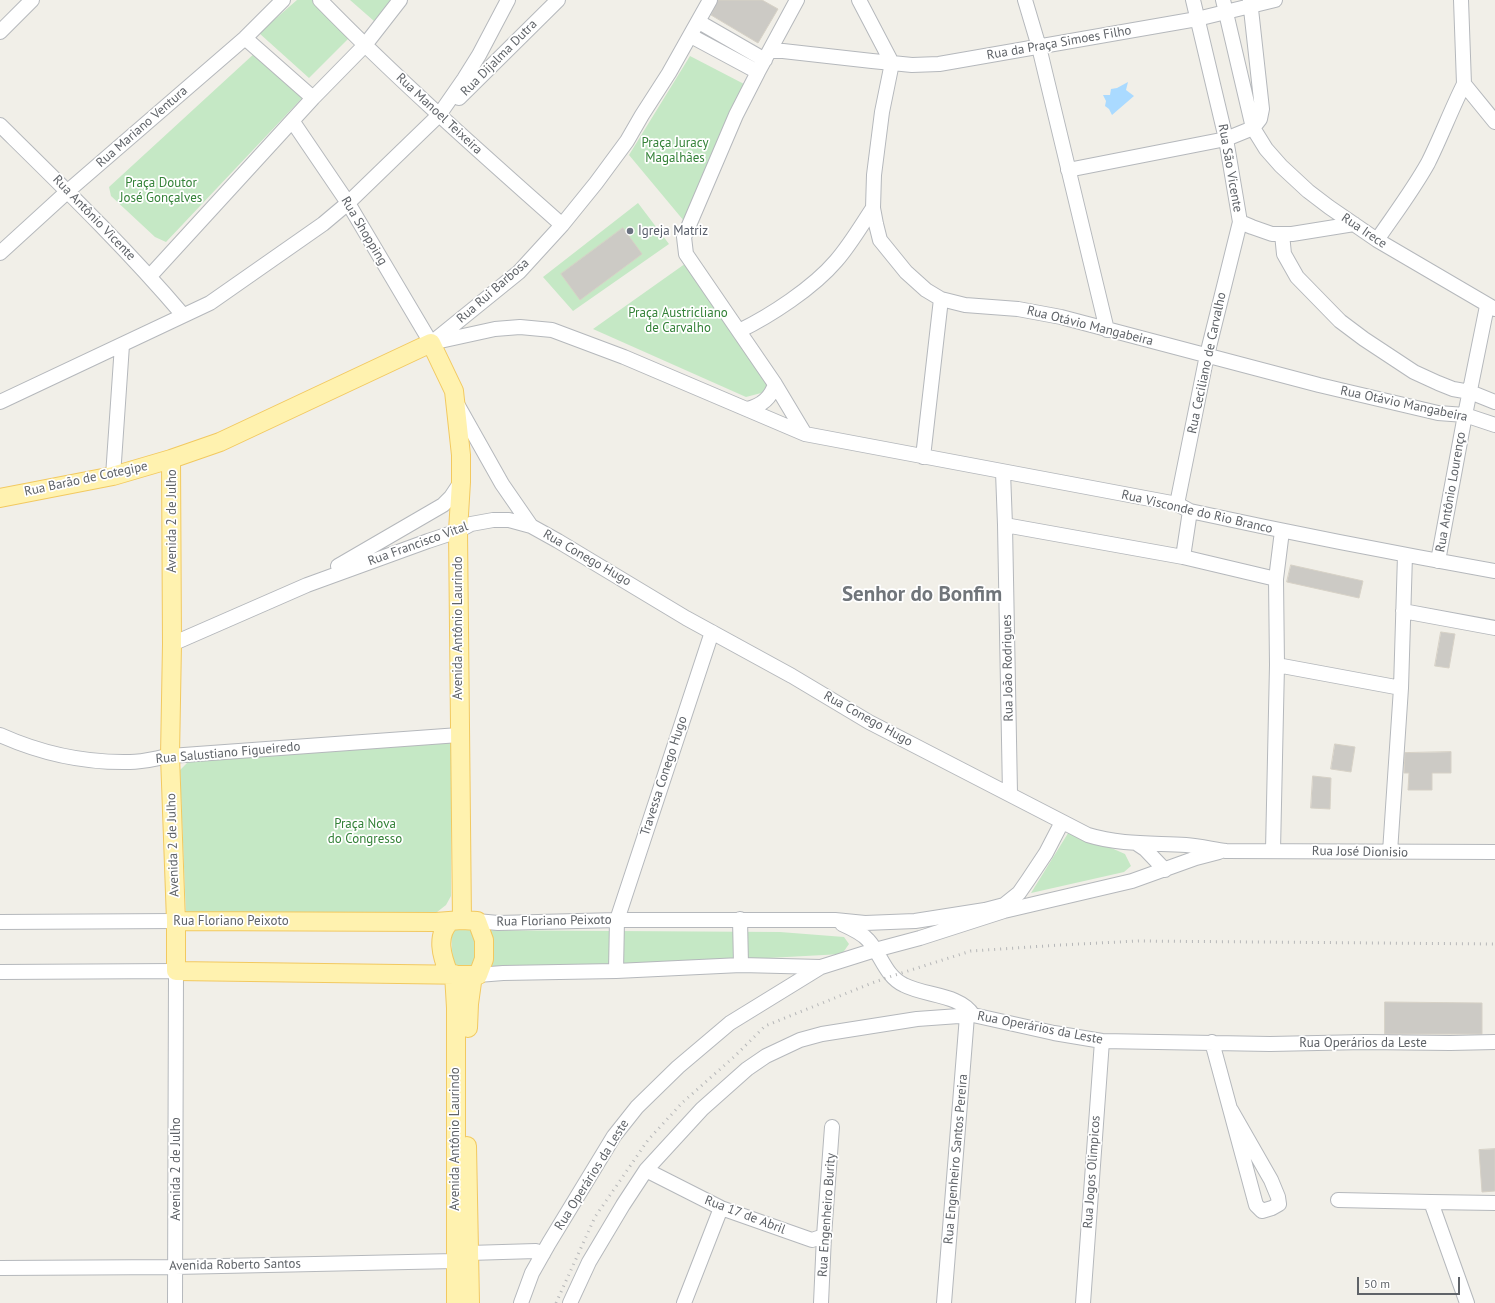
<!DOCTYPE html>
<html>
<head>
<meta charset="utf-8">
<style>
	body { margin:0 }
	#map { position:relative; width:1495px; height:1303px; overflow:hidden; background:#f1efe8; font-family:"PT Sans",sans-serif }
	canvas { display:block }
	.scale { position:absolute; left:1357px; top:1277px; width:103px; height:18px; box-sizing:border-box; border:2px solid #5f6368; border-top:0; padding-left:5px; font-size:12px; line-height:14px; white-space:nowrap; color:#5f6368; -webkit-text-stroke:3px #fff; paint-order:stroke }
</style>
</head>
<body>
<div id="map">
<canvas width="1495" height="1303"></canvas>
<div class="scale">50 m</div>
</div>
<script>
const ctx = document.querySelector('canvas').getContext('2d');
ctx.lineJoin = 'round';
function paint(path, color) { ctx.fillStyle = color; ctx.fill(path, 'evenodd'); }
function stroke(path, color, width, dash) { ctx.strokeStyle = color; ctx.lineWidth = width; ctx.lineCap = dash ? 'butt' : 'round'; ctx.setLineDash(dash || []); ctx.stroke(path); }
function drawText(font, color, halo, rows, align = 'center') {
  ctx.font = font + ' "PT Sans",sans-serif'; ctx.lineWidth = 3.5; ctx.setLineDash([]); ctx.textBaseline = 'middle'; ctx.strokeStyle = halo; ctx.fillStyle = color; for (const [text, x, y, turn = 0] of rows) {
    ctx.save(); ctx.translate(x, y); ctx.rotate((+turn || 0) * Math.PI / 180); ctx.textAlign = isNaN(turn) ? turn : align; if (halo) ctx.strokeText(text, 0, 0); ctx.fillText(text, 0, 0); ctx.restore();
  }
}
const green = new Path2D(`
	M 297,0 L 312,0 L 353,34 L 309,78 L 259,33 Z
	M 350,0 L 391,0 L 374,21 Z
	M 256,52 L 304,96 L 166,242 L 155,237 L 111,196 L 109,187 Z
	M 690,56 L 744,84 L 684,221 L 629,155 Z
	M 638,203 L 669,244 L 573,311 L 543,277 Z
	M 689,261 L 768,381 L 765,392 L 746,397 L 593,329 Z
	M 451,740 L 451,896 L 446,905 L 432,916 L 186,915 L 180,770 L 191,759 Z
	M 1070,830 L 1125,854 L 1131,866 L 1124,872 L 1031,893 Z
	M 451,930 L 780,932 L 844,937 L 849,944 L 842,954 L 695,962 L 453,969 Z`);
const water = new Path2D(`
	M 1128,82 L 1126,90 L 1134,96 L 1112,115 L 1109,109 L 1105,106 L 1106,101 L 1103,95 L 1110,95 L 1111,89 L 1117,88 Z`);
const building = new Path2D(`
	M 718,0 L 762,0 L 778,9 L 758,43 L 711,15 Z
	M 623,228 L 642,254 L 580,300 L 561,274 Z
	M 1291,565 L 1363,581 L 1359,598 L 1287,582 Z
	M 1441,632 L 1455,634 L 1449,668 L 1435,666 Z
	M 1335,744 L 1355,747 L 1351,772 L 1331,769 Z
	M 1451,752 L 1451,773 L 1432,773 L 1432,790 L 1408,790 L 1409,773 L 1404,773 L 1405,753 Z
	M 1313,776 L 1331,778 L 1330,809 L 1311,808 Z
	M 1385,1002 L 1482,1003 L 1482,1034 L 1385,1034 Z
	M 1495,1149 L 1495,1191 L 1482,1192 L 1479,1150 Z`);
const minor = new Path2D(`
	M 320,0 C 397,79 480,152 562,225
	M 797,0 L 758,72 L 736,115 L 684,237 L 686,254 L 775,384 L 805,434
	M 859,0 L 892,63
	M 1025,0 L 1039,47 L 1107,330
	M 1193,0 L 1226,139 L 1240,222 L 1252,227 L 1272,234 L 1292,234 L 1354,224
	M 1223,0 L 1253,128 L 1266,149 L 1281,166 L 1308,191 L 1329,207 L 1377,240 L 1495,309
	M 1461,0 L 1464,84 L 1495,122
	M 699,22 L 765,60
	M 0,32 L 32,0
	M 691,36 L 758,72
	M 245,38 L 313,98
	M 770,51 L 783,51 L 872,61 L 912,65 L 939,64 L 1197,19 L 1275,0
	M 892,63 L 882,112 L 874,175 L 873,208 L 876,224 L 880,240 L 906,272 L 926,290 L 941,299 L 965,305 L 1018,309 L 1061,317 L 1319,385 L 1438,413 L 1465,415 L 1495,425
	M 459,98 L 558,0
	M 293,122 L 348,203 L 431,343
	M 0,125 C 63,187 126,248 183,315
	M 1068,170 L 1226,139 L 1253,128 L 1260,119 L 1262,109 L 1250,0
	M 1282,234 L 1284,254 L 1297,277 L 1340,321 L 1364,339 L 1414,372 L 1438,383 L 1453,389 L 1470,392 L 1495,402
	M 1377,240 C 1394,215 1413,190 1428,163 C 1441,137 1451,110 1464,84
	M 0,253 L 68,191 L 245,38 L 283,0
	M 150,276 L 313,98 L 365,45 L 400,0
	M 739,331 C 770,316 813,288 836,261 C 850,245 861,226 873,208
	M 435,340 L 519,272 L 562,225 L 596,183 L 627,141 L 642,115 L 669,73 L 710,0
	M 431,343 L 495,329 L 520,327 L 552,330 L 624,357 L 805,434 L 1177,504 L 1190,511 C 1291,533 1393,553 1495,571
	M 0,402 L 210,303 L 323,224 L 348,203 L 439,115 L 464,79 L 479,55 L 508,0
	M 457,404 L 502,484 L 531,526
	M 747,409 C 761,406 771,398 775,384
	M 923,457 L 941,299
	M 1003,472 L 1005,525 L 1010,793
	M 113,476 L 122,345
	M 1177,504 L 1207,355 L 1240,222
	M 1005,525 L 1183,557 L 1276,579
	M 1183,557 L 1190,511
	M 1438,561 L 1465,415 L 1487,306
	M 338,566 L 443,505 L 451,497 L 461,482
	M 1403,611 L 1495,628
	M 172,644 L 307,585 L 428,541 L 458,531 L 471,524 L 493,520 L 509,520 L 531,526 L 558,541 L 686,618 L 792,676 L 869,722 L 1088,835 C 1120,845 1152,843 1186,845 C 1199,846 1212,849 1226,851 L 1495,852
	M 1277,665 L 1401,688
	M 0,735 C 40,753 85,763 130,762 C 143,762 157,758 170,756 L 459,735
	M 1136,843 L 1145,849 L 1165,870
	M 1273,850 L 1277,665 L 1276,579 L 1282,531
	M 1390,852 L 1401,688 L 1405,555
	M 740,919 L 741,965
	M 477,921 L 498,923 L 617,920 L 835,920 L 865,923 L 915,921 L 985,910 L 1004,905 L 1019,893 L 1028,880 L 1046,853 L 1060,826 L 1065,824
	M 0,922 L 176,921
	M 842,924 C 851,928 862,933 868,940 C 881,954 885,976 904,985 C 925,996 960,994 973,1015
	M 616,971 L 617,920 L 712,632
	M 0,972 L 176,971 L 175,1303
	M 478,975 L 503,973 L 616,971 L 741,965 L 821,967 L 875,950 L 920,938 L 1004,911 L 1132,881 L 1196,858 L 1219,852
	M 1212,1042 L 1256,1205 L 1262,1211 L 1272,1208 L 1279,1204 L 1278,1197 L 1271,1180 L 1231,1110
	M 646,1170 L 721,1208 L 812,1240 L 824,1236
	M 1338,1200 L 1431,1202 L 1495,1203
	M 1431,1202 L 1467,1303
	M 0,1268 L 175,1267 L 455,1261 L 469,1253 L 536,1251 L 543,1254
	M 521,1303 L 532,1273 L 549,1243 L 614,1136 L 637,1107 L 678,1067 L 730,1023 L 821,967
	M 570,1303 L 589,1262 L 623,1205 L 646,1170 L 702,1109 L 747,1069 L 766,1056 L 800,1040 L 822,1034 L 917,1019 L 973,1015 L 1054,1033 L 1102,1041 L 1270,1044 L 1365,1042 L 1450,1043 L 1495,1042
	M 684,1303 L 721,1208
	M 821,1303 L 824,1236 L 832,1127
	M 944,1303 L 967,1016
	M 1083,1303 L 1102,1041`);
const major = new Path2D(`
	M 171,459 L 172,644 L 170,756 L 176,921 L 176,971 L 473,975 L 478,975 L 484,959 L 484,940 L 477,921 L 462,920 L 436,922 L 176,921
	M 0,498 L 113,476 L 171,459 L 220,442 L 431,343 L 454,391 L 461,455 L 461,482 L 458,531 L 462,920
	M 449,974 C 442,957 435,935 451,921
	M 454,974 L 456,1008 L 456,1303
	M 468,1028 L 469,1004 L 473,975
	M 467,1146 L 470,1303`);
const rail = new Path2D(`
	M 556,1303 L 595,1217 L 648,1140 L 683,1102 L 735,1056 L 765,1026 L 872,983 L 892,976 L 971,951 L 1060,945 L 1138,941 L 1495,944`);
const markers = [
	[630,231,4,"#6b7280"]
];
const streetNames = [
	["Rua da Praça Simoes Filho",1059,43,-10],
	["Rua Dijalma Dutra",499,58,-45],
	["Rua Manoel Teixeira",439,114,43],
	["Rua Mariano Ventura",142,127,-41],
	["Rua São Vicente",1230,168,80],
	["Rua Antônio Vicente",94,218,46],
	["Rua Shopping",364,231,59],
	["Rua Irece",1364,231,34],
	["Rua Rui Barbosa",493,291,-41],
	["Rua Otávio Mangabeira",1090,326,14],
	["Rua Ceciliano de Carvalho",1207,363,-78],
	["Rua Otávio Mangabeira",1404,404,12],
	["Rua Barão de Cotegipe",86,479,-12],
	["Rua Antônio Lourenço",1451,492,-80],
	["Rua Visconde do Rio Branco",1197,512,13],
	["Avenida 2 de Julho",172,521,-90],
	["Rua Francisco Vital",418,544,-20],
	["Rua Conego Hugo",587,558,30],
	["Avenida Antônio Laurindo",458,628,-90],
	["Rua João Rodrigues",1008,668,-91],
	["Rua Conego Hugo",868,719,29],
	["Rua Salustiano Figueiredo",228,753,-5],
	["Travessa Conego Hugo",664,776,-72],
	["Avenida 2 de Julho",173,845,-92],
	["Rua José Dionisio",1360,852,1],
	["Rua Floriano Peixoto",231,921],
	["Rua Floriano Peixoto",554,921,-1],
	["Rua Operários da Leste",1040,1028,11],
	["Rua Operários da Leste",1363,1043],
	["Avenida Antônio Laurindo",455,1139,-90],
	["Rua Engenheiro Santos Pereira",956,1159,-85],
	["Avenida 2 de Julho",176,1169,-90],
	["Rua Jogos Olimpicos",1092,1172,-86],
	["Rua Operários da Leste",592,1175,-58],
	["Rua 17 de Abril",745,1215,21],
	["Rua Engenheiro Burity",827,1215,-86],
	["Avenida Roberto Santos",235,1265,-1]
];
const parkNames = [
	["Praça Juracy",675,143],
	["Magalhães",675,158],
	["Praça Doutor",161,183],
	["José Gonçalves",161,198],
	["Praça Austricliano",678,313],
	["de Carvalho",678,328],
	["Praça Nova",365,824],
	["do Congresso",365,839]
];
const worshipNames = [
	["Igreja Matriz",638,231]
];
const townNames = [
	["Senhor do Bonfim",922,595]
];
paint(green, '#c5e8c5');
paint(water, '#aadaff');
paint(building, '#cccac5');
stroke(building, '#d6d1c6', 1);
stroke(minor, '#b5b8bc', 16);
stroke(major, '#f2c960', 20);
stroke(minor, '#fff', 14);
stroke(major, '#fff2af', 18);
stroke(rail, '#b6b7b8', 3, [1, 5]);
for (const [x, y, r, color] of markers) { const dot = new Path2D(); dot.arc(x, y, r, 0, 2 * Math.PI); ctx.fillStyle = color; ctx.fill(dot); stroke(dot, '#fff', 1.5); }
drawText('13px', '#5f6368', '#fff', streetNames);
drawText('13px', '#348238', '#fff', parkNames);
drawText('13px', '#5b616d', '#fff', worshipNames, 'left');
drawText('bold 21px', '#70757a', '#fff', townNames);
</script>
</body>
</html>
